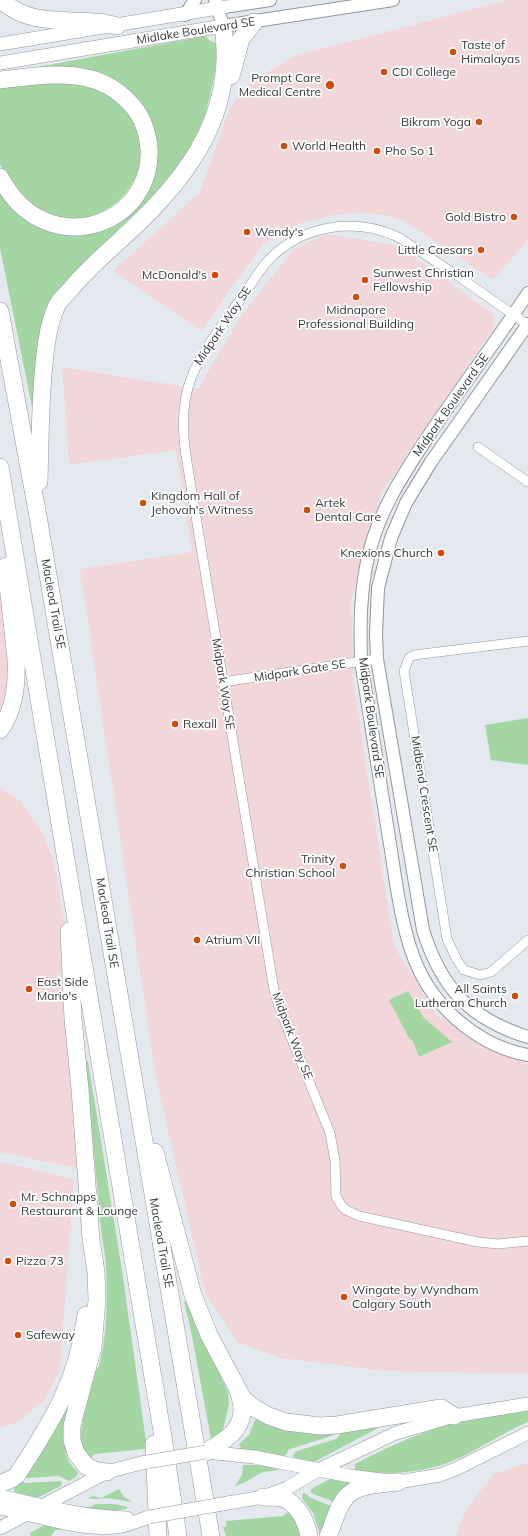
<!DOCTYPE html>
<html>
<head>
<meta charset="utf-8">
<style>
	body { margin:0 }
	canvas { display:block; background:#e3e9ef }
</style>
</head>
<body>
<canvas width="528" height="1536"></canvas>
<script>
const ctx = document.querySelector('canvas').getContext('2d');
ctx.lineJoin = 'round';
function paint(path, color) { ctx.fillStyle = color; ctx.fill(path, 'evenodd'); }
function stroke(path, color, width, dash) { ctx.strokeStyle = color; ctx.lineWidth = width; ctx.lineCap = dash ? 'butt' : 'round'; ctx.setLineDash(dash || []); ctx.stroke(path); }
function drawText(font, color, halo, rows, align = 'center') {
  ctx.font = font + ' Mulish,sans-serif'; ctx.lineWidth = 3.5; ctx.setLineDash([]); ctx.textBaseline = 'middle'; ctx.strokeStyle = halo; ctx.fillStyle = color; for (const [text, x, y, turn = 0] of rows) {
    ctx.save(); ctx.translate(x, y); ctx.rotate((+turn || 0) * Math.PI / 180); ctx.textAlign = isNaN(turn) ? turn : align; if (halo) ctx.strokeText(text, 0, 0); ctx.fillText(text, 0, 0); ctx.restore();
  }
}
const commercial = new Path2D(`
	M 508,0 L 528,0 L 528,240 L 493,280 L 404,221 L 388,216 L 366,213 L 352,213 L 333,215 L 298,224 L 263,244 L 201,331 L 113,271 L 200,192 L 230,107 L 251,82 L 297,55 Z
	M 326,234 L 399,246 L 494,315 L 493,329 L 381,493 L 351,600 L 354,686 L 394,946 L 437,1016 L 528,1065 L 528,1374 L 385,1371 L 281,1358 L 237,1342 L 205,1293 L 155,1073 L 80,569 L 192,552 L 176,450 L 69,465 L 62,367 L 199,389 L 206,375 L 243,313 L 294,249 Z
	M 0,583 L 10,669 L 4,709 L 0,715 Z
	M 0,788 L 20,801 L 40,828 L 54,860 L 105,1174 L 0,1152 Z
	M 0,1162 L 74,1179 L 60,1371 L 44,1401 L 17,1422 L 0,1428 Z
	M 528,1463 L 528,1536 L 456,1536 L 466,1509 L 494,1474 Z`);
const green = new Path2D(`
	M 206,36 L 209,40 L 217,44 L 215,72 L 211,92 L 205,115 L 195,139 L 186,155 L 161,189 L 92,254 L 66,284 L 37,407 L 32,407 L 0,248 L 0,186 L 21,210 L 105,225 L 155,164 L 158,144 L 154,141 L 122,89 L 38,71 L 37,67 Z
	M 79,82 C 87,85 97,87 105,91 C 111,93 116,100 121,105 C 179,156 106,250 39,209 C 35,206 28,203 24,199 C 15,189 5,176 0,164 L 0,84 Z
	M 528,718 L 528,765 L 491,760 L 485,725 Z
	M 408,991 L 423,1017 L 452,1042 L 419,1057 L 412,1039 L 410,1040 L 389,1000 Z
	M 85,1061 L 88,1061 L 122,1270 L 146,1441 L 145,1449 L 95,1454 L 89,1459 L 81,1445 L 81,1432 L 83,1418 L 96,1369 L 98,1369 C 108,1338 108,1288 105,1255 C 103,1243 101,1231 100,1218 C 95,1166 91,1113 85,1061 Z
	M 184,1301 L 186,1301 L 188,1304 L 228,1392 L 229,1405 L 222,1434 L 211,1439 L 192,1336 Z
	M 73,1387 C 71,1405 63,1440 67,1457 C 69,1463 73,1468 78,1472 L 76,1477 L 69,1481 L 59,1476 L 27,1478 L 25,1477 Z
	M 528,1407 L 528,1422 C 503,1432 482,1448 457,1459 C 426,1473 389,1476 355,1470 L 355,1464 C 390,1446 426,1429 465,1420 C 486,1415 507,1411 528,1407 Z
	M 259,1419 L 336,1433 L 334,1435 L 290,1449 L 288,1450 L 287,1454 L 284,1456 L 241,1449 L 239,1444 L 249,1435 L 255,1420 Z
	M 377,1423 L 378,1428 L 316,1461 L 313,1462 L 294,1458 L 293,1456 L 295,1452 L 300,1450 L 336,1439 L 340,1435 L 340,1430 Z
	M 243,1465 L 259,1465 L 283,1468 C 276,1472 268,1470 261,1473 C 252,1478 245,1483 235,1486 L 242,1475 Z
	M 332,1478 L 348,1481 L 349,1485 L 335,1502 L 313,1494 L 311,1492 L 311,1489 Z
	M 22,1481 L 25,1483 L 60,1481 L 62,1483 L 61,1486 L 37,1498 L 14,1492 L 14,1489 Z
	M 119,1489 L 124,1497 L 131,1501 L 131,1502 L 108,1498 L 94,1499 L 86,1498 L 93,1496 L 101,1498 Z
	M 303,1493 L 307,1494 L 309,1497 L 333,1507 L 325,1534 L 320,1534 L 313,1513 L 302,1498 Z
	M 96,1504 L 115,1504 L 127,1507 L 127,1509 L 108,1511 L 88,1508 Z
	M 288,1512 L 296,1522 L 300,1536 L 226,1536 L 223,1527 L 226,1527 L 226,1521 L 283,1516 Z
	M 50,1522 L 64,1529 L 55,1530 L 51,1536 L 31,1536 L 30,1533 Z`);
const minor = new Path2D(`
	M 528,325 L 458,276 L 398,237 C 352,216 298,226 265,264 C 255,277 247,291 237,304 C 198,359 175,385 186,456 L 274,990 L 279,1007 L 330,1133 L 335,1161 L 336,1196 L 341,1205 L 346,1210 L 359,1216 L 478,1242 L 498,1244 L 528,1241
	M 478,447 L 528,482
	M 528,641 L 414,655 L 409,658 L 404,671 L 447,939 L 457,960 L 464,970 L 480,975 L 491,972 L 528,940
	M 223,682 L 377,659`);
const tertiary = new Path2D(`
	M 215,0 L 223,26
	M 224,7 L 270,0
	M 185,15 L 195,0
	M 223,26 L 393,0
	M 528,293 C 497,340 463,385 431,432 C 406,470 380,508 369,553 C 360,589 360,625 361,661 C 370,720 380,779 389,838 C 396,880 401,932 419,970 C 439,1012 482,1047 528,1055
	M 528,324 L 431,462 L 406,503 L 391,538 L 378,588 L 376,634 L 377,659 L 423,930 C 441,988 470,1019 528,1037`);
const secondary = new Path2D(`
	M 0,44 L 224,7
	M 0,63 L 223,26
	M 206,1452 L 254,1457 L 350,1476 L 398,1482 L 440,1475 L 456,1469 L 528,1433
	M 0,1496 C 42,1506 84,1517 127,1518
	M 228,1503 L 263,1497 L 287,1488 L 320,1469 L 396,1433 L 454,1416 L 528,1404
	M 0,1508 C 38,1515 84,1533 122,1526 C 131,1524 140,1520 149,1517
	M 0,1528 L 107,1472 L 141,1463`);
const motorway = new Path2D(`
	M 1,0 C 28,25 61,19 95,22 C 102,22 110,24 117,26
	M 231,76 L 241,39 L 254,22
	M 0,80 C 29,77 62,71 91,79 C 110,84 123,94 135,109 C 144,121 148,134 149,149 C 152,205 96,242 45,221 C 25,213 10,196 0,177
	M 0,311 L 39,522 L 211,1536
	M 0,467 L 163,1437 L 178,1536
	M 39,482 C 40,446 40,411 43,376 C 45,352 47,327 57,305 C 60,300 65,295 69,291 C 83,274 99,259 116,244 C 181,185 237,121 223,26
	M 0,730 C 15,709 17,684 16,659 L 6,566
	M 69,931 L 73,1019 L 80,1089 L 91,1239 L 96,1272 L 97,1300 L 93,1347 L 76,1410 L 72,1426 L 72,1440 L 76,1453 L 86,1466 L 97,1471 L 107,1472
	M 155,1152 L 193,1295 L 209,1335 L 243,1399 L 256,1409 L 269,1416 L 286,1422 L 320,1426 L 337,1425 L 441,1408 L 454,1416
	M 154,1444 L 158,1536
	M 206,1452 C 232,1436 251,1424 238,1391
	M 0,1484 L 13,1478 L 17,1475 C 52,1422 78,1380 86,1315
	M 263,1497 C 269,1497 277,1497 282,1498 C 298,1503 306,1521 309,1536
	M 328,1536 C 334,1523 338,1503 349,1494 C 361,1484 383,1484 398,1482`);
const secondaryBridge = new Path2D(`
	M 141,1463 L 206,1452
	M 149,1517 L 228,1503`);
const markers = [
	[453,52,4,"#d14d07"],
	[384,72,4,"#d14d07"],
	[330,85,5,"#d14d07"],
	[479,122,4,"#d14d07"],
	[284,146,4,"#d14d07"],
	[377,151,4,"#d14d07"],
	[514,217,4,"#d14d07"],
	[247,232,4,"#d14d07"],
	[481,250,4,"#d14d07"],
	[215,275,4,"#d14d07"],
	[365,280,4,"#d14d07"],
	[356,297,4,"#d14d07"],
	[143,503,4,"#d14d07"],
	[307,510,4,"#d14d07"],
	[441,553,4,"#d14d07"],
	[175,724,4,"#d14d07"],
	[343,866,4,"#d14d07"],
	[197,940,4,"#d14d07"],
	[29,989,4,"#d14d07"],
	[515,996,4,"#d14d07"],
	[13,1204,4,"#d14d07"],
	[8,1261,4,"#d14d07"],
	[344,1297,4,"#d14d07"],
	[18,1335,4,"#d14d07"]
];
const streetNames = [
	["Midlake Boulevard SE",196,31,-9],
	["Midpark Way SE",223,326,-56],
	["Midpark Boulevard SE",451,405,-55],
	["Macleod Trail SE",53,604,80],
	["Midpark Gate SE",300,671,-9],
	["Midpark Way SE",223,684,81],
	["Midpark Boulevard SE",371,718,82],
	["Midbend Crescent SE",424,794,81],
	["Macleod Trail SE",107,923,81],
	["Midpark Way SE",292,1036,69],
	["Macleod Trail SE",161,1243,80]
];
const poiNames = [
	["Taste of",461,45],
	["Himalayas",461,59],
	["CDI College",392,72],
	["Prompt Care",321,78,"right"],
	["Medical Centre",321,92,"right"],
	["Bikram Yoga",471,122,"right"],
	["World Health",292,146],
	["Pho So 1",385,151],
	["Gold Bistro",506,217,"right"],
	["Wendy's",255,232],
	["Little Caesars",473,250,"right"],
	["Sunwest Christian",373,273],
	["Fellowship",373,287],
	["McDonald's",207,275,"right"],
	["Midnapore",356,310,"center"],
	["Professional Building",356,324,"center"],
	["Kingdom Hall of",151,496],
	["Jehovah's Witness",151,510],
	["Artek",315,503],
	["Dental Care",315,517],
	["Knexions Church",433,553,"right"],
	["Rexall",183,724],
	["Trinity",335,859,"right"],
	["Christian School",335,873,"right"],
	["Atrium VII",205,940],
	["East Side",37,982],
	["Mario's",37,996],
	["All Saints",507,989,"right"],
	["Lutheran Church",507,1003,"right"],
	["Mr. Schnapps",21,1197],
	["Restaurant & Lounge",21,1211],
	["Pizza 73",16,1261],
	["Wingate by Wyndham",352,1290],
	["Calgary South",352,1304],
	["Safeway",26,1335]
];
paint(commercial, '#f2d7da');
paint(green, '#a4d6a3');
stroke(minor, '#91979d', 10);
stroke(tertiary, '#91979d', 14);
stroke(secondary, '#91979d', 14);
stroke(motorway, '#91979d', 18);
stroke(minor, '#fff', 9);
stroke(tertiary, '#fff', 12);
stroke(secondary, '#fff', 13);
stroke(motorway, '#fff', 17);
stroke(secondaryBridge, '#91979d', 14, []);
stroke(secondaryBridge, '#fff', 13);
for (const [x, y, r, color] of markers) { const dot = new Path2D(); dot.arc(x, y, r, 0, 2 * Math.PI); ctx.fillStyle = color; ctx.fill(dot); stroke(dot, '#fff', 1.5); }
drawText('12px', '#36393b', '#fff', streetNames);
drawText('12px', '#36393b', '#fff', poiNames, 'left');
</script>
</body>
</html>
